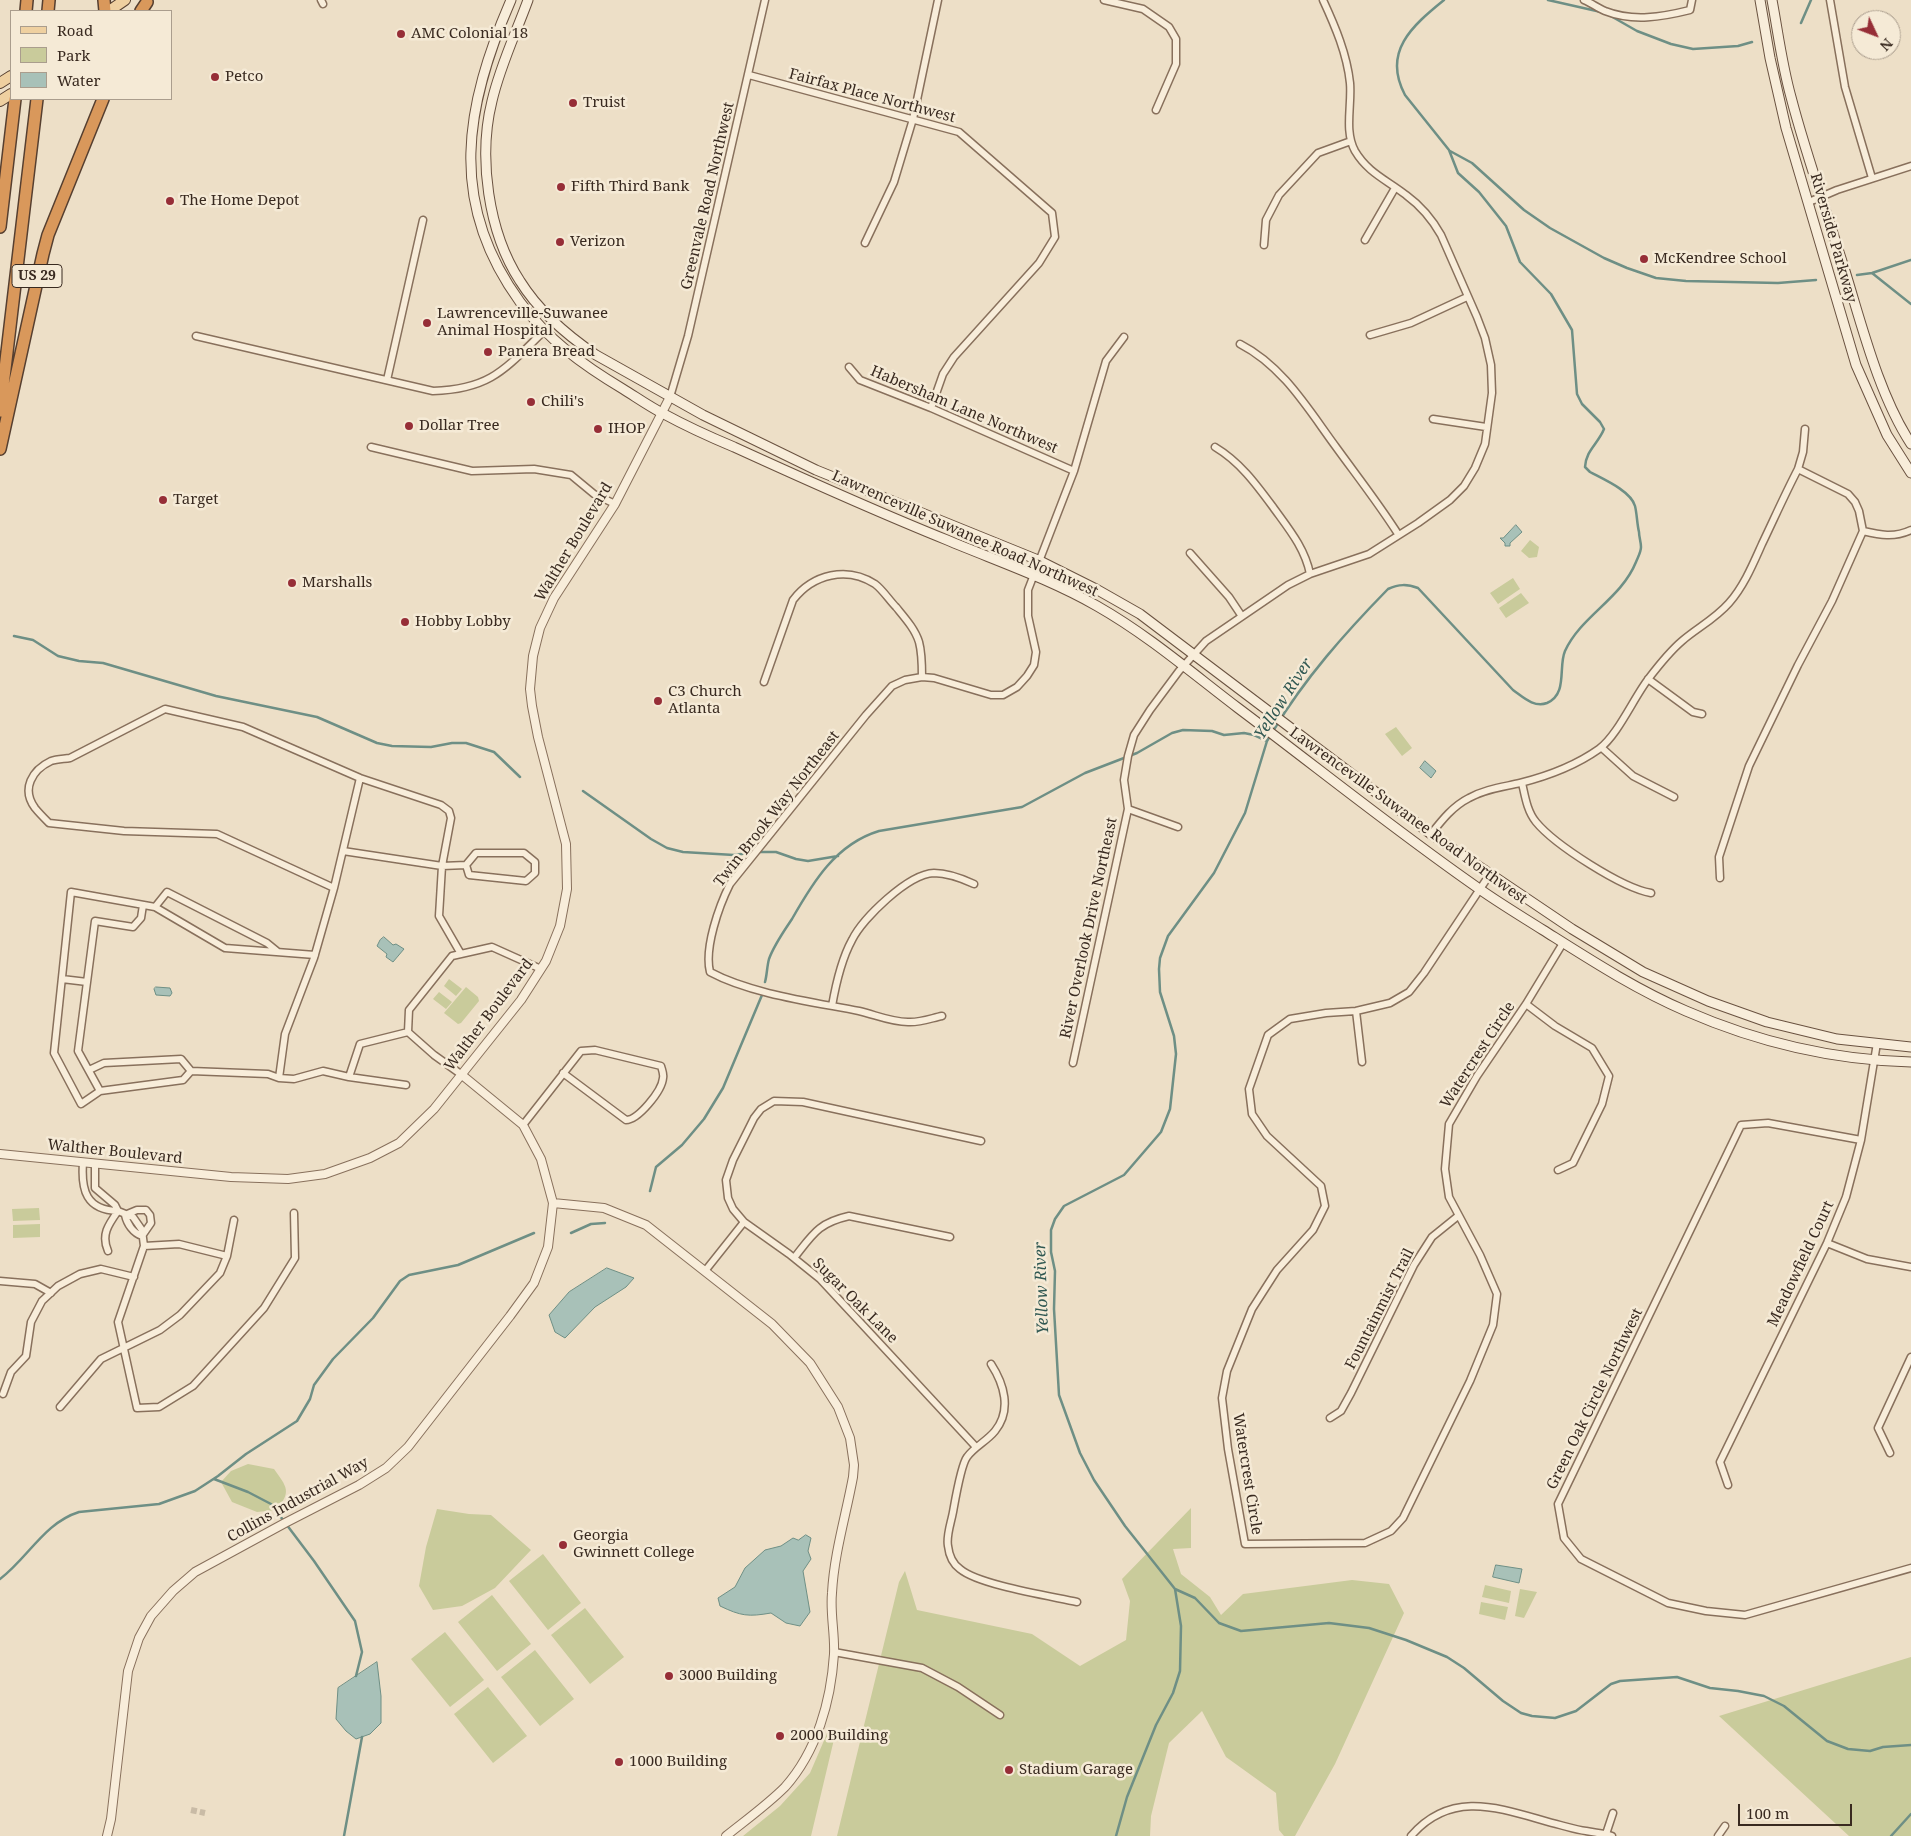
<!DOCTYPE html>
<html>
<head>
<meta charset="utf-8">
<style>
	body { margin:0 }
	#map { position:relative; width:1911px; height:1836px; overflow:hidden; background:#eddfc7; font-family:"Noto Serif",serif }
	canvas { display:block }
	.legend { position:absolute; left:10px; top:10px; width:162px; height:90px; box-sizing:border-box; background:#f5ead6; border:1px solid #aa9d8d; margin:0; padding:6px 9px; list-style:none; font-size:15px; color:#392a20 }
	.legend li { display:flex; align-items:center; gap:10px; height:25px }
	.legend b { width:25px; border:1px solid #aa9d8d }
	.north { position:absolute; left:1851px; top:10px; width:50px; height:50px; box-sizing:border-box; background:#f5ead6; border:1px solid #aa9d8d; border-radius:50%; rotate:133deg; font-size:14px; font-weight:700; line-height:20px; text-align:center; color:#392a20 }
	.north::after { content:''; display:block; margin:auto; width:18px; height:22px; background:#962e37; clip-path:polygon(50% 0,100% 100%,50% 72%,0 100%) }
	.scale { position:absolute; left:1738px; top:1804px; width:114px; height:22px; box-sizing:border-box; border:2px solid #392a20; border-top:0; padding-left:6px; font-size:15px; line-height:18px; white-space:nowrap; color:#392a20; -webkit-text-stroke:4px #f5ead6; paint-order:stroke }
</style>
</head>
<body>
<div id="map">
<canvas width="1911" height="1836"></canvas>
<ul class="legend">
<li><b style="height:6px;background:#efd0a0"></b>Road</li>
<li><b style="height:14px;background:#c9cb9b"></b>Park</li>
<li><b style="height:14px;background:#a8c1b8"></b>Water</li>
</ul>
<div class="north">N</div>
<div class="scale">100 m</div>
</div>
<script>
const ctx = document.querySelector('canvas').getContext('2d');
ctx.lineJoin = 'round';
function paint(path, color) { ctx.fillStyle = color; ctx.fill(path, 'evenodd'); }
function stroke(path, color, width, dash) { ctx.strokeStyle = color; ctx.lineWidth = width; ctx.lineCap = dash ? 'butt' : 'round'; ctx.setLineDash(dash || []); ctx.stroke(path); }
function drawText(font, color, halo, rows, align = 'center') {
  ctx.font = font + ' "Noto Serif",serif'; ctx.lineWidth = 5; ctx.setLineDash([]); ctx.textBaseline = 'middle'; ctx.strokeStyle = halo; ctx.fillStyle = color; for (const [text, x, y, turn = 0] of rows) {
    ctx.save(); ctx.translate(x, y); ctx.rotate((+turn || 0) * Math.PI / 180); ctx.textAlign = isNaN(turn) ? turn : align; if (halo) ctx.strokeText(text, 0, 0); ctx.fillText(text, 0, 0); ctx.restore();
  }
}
const green = new Path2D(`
	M 1530,540 L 1539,547 L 1537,557 L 1529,558 L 1521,551 Z
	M 1513,578 L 1520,589 L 1498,604 L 1490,593 Z
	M 1521,593 L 1529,603 L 1506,618 L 1499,608 Z
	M 1396,727 L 1412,748 L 1402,756 L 1385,734 Z
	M 449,979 L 462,989 L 456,996 L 444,986 Z
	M 466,987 L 478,997 L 479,1001 L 461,1023 L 458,1024 L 444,1013 Z
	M 439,992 L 452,1002 L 446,1009 L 433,999 Z
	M 39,1208 L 40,1220 L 13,1221 L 12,1209 Z
	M 40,1224 L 40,1237 L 13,1238 L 13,1225 Z
	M 248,1464 L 274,1469 C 287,1487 292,1492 276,1510 L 257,1512 L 232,1502 L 221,1482 L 231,1471 Z
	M 1191,1508 L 1191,1548 L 1173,1549 L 1181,1574 L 1210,1597 L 1221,1615 L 1243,1594 L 1352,1580 L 1389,1584 L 1404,1613 L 1335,1764 L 1295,1836 L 1284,1836 L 1279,1830 L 1276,1793 L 1226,1757 L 1202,1711 L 1169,1743 L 1151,1816 L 1150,1836 L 837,1836 L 899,1582 L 905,1571 L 917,1610 L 1032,1634 L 1080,1666 L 1126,1640 L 1130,1601 L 1122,1579 Z
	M 437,1509 L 469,1514 L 491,1515 L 531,1550 L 495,1588 L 462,1606 L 433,1610 L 419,1586 L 426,1547 Z
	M 543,1554 L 581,1603 L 548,1630 L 509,1581 Z
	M 1485,1585 L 1511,1591 L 1509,1603 L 1482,1597 Z
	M 1520,1589 L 1537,1592 L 1524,1618 L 1515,1616 Z
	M 492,1595 L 531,1644 L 497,1671 L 458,1622 Z
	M 1481,1602 L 1508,1607 L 1505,1620 L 1479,1614 Z
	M 585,1608 L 624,1657 L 590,1684 L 551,1635 Z
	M 445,1632 L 484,1680 L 450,1707 L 411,1659 Z
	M 535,1650 L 574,1699 L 540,1726 L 501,1677 Z
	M 1911,1657 L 1911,1836 L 1849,1836 L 1719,1716 Z
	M 488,1687 L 527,1736 L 493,1763 L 454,1714 Z
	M 829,1729 L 836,1731 L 811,1836 L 743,1836 L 780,1806 L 810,1773 Z`);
const water = new Path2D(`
	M 1516,525 L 1522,532 L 1510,543 L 1510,546 L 1505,546 L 1505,543 L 1500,538 L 1503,538 Z
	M 1425,761 L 1436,771 L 1431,778 L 1420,768 Z
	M 384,937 L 393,945 L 396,944 L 404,949 L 393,962 L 386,957 L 387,954 L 377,946 L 380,940 Z
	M 156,987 L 170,988 L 172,993 L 170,996 L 156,995 L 154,989 Z
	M 607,1268 L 634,1278 L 626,1287 L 595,1307 L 565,1338 L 555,1332 L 549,1315 L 569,1292 Z
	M 806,1535 L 811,1538 L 808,1551 L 811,1559 L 803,1571 L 810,1612 L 800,1626 L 786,1623 L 771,1613 C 748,1617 741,1616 720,1606 L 718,1598 L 735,1587 L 745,1568 L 765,1550 L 781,1546 L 793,1538 L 798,1540 Z
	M 1496,1565 L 1522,1569 L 1519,1583 L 1493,1577 Z
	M 377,1662 L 381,1696 L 381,1723 L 370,1734 L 356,1739 L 346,1731 L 336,1719 L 338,1688 Z`);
const stream = new Path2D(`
	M 1548,0 L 1601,12
	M 1609,15 L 1637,31 L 1671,44 L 1693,49 L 1738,46 L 1752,42
	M 1801,23 L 1811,0
	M 1450,151 L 1472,163 L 1524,210 L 1550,228 L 1604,258 L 1627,268 L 1656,278 L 1686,281 L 1778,283 L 1816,280
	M 1872,273 L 1911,304
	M 1857,275 L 1872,273 L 1911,260
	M 14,636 L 33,640 L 58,656 L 79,661 L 103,663 L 216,696 L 317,717 L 377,743 L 392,746 L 431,747 L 452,743 L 466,743 L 494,752 L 520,777
	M 1273,731 C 1305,678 1345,633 1388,589 C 1399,584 1407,584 1418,588 L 1513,690 C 1523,697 1534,708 1547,703 C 1568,694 1558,667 1565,651 C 1581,616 1621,599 1636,562 C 1638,557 1641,552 1641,547 C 1641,542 1639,537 1639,532 C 1637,524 1637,514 1635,506 C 1631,491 1603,479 1590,472 L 1585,467 C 1586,450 1598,444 1604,429 L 1600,422 L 1582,404 L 1577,394 L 1572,330 L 1551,294 L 1520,262 L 1506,226 L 1479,192 L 1458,173 L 1449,150 L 1405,95 C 1382,52 1412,26 1444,0
	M 583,791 L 651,839 L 667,848 L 683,852 L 734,855 L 756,852 L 776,852 L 796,859 L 808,861 L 838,856
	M 765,982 C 767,975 767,966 769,959 C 774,945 784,931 792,919 C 813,882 836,844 879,831 L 1022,807 L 1085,773 L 1137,753 L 1172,733 L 1183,730 L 1212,731 L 1224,735 L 1244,733 L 1254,735 L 1267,741
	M 650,1191 L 656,1167 L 682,1145 L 704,1119 L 723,1088 L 762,995
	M 571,1233 L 591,1224 L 605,1223
	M 214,1479 L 248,1492 L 271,1504 L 314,1561 L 355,1621 L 362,1652 L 356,1676
	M 0,1579 C 28,1558 44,1523 79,1512 L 159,1504 L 195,1491 L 218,1476 L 246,1454 L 297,1421 L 310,1399 L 314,1385 L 333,1359 L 373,1318 L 400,1281 L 409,1275 L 458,1265 L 534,1233
	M 1175,1589 L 1195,1598 L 1219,1623 L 1241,1631 L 1329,1623 L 1369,1628 L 1406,1640 L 1447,1657 L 1464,1668 L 1503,1701 L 1521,1713 L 1532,1716 L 1555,1718 L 1576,1711 L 1611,1684 L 1620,1681 L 1677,1677 L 1710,1688 L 1738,1691 L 1764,1696 L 1784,1706 L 1827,1741 L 1848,1749 L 1870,1751 L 1883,1747 L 1911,1745
	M 344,1836 L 362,1737
	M 1116,1836 L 1127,1797 L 1156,1725 L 1173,1693 L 1180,1671 L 1181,1626 L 1175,1589 L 1125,1526 L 1094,1480 L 1080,1453 L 1059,1395 L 1054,1309 L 1055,1271 L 1051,1252 L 1051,1230 L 1055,1219 L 1064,1206 L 1124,1175 L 1161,1132 L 1170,1109 L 1176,1054 L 1174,1036 L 1160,992 L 1159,969 L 1160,958 L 1168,936 L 1214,873 L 1230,842 L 1245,813 L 1267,741 L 1270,736
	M 1891,1836 L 1911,1814`);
const minorTunnel = new Path2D(`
	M 191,1810 L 205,1813`);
const minor = new Path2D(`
	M 321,0 L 323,4
	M 1104,0 L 1143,9 L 1169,27 L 1176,39 L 1176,64 L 1156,110
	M 1584,0 C 1591,3 1598,8 1605,11 C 1633,22 1662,17 1690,10 L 1692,0
	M 1830,0 L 1845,87 L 1872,178
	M 749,75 L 959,132 L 1052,213 L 1055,237 L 1039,263 L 954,357 L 943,374 L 931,408
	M 1809,202 L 1837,190 L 1911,166
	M 1365,240 L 1395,188
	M 865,243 L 894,182 L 913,119 L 938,0
	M 1264,245 L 1266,220 L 1279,195 L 1318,153 L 1351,141
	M 1370,335 L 1411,323 L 1467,297
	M 196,336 L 433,391 C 491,389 505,369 544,331
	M 1240,344 C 1283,366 1308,409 1336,447 C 1357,476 1379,504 1398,534
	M 849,367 L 860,380 L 931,408 L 1074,471
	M 387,380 L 423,220
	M 670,397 L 688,336 L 765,0
	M 1433,419 L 1486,427
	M 371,447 L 472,471 L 534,469 L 571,475 L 594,494 L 615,504
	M 1215,447 C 1240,462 1256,484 1273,507 C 1288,528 1305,548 1310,574
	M 1863,531 C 1880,535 1894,538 1911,530
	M 1190,553 L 1229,597 L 1241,615
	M 1648,679 L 1693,712 L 1702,714
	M 764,682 L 793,600 C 813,574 847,566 875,584 C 883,590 889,600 896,607 C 905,618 915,629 919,642 C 922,653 922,666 922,677
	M 1602,748 L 1633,776 L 1674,797
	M 1522,783 C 1525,796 1527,811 1536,822 C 1555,845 1622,888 1651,893
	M 1128,809 L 1178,827
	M 1431,834 C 1442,820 1453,806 1469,798 C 1485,789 1503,787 1520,783 C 1548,776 1575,766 1599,749 C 1618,735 1634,697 1649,678 C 1659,665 1669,652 1682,641 C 1697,628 1715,619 1729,603 C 1744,586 1753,564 1762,544 C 1774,519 1785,494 1798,469 L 1803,452 L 1805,429
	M 343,851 L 442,866 L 451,818 L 449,811 L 441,805 L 360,778 L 243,727 L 165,709 L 70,758 C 64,759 57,759 51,761 C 32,770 21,789 35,808 C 39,813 44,818 49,823 L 124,831 L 217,834 L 334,888 L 360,778
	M 1490,874 L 1424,973 L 1409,992 L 1390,1003 L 1356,1011 L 1326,1013 L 1290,1019 L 1268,1035 L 1249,1089 L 1252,1114 L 1267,1136 L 1321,1186 L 1325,1206 L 1313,1230 L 1277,1270 L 1252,1309 L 1227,1371 L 1222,1398 L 1228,1449 L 1245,1544 L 1365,1543 L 1391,1531 L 1403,1518 L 1470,1381 L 1493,1325 L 1497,1294 L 1480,1255 L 1449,1197 L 1445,1169 L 1449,1124 L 1477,1076 L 1526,1004 L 1563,943
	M 1720,878 L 1719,857 L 1749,766 L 1798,665 L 1832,601 L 1863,531 L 1859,511 L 1855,502 L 1848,494 L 1798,469
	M 334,888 L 314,958 L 285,1034 L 279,1078 L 294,1079 L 323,1071 L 349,1077
	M 155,907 L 167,892 L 267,943 L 278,952
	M 461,954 L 439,916 L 442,866 L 466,865 L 469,875 L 526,881 L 535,873 L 535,862 L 524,853 L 476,853 L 466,865
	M 62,979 L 87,982
	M 1526,1004 L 1555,1026 L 1592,1048 L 1609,1076 L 1602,1104 L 1573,1163 L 1558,1170
	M 832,1006 C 836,983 841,960 852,940 C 863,918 908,874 934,873 C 948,873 961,878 974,884
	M 1356,1011 L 1362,1062
	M 942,1016 C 932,1018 919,1023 908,1022 C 891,1022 876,1015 859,1011 C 813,1002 751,994 710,972 C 704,948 719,906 730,884 L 866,715 L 892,686 L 905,680 L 922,677 L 934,678 L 991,695 L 1003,695 L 1017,687 L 1027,676 L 1034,665 L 1036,652 L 1028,616 L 1028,590 L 1074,471 L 1106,361 L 1124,337
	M 1073,1063 L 1128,809 L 1124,780 L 1128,756 L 1134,735 L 1150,710 L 1179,671 L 1206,641 L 1288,585 L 1310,574 L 1369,554 L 1418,523 L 1450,500 L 1464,486 L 1475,468 L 1485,444 L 1492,393 L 1491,365 L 1485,338 L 1477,317 L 1441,235 C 1432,219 1421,206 1406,195 C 1387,180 1368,173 1355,151 C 1344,131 1352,105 1350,83 C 1347,54 1335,26 1323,0
	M 89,1070 L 104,1063 L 181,1059 L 191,1071
	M 462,1075 L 434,1055 L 408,1032 L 409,1010 L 452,956 L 492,947 L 541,969
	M 279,1078 L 268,1074 L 191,1071 L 183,1080 L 100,1091 L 81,1104 L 54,1053 L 71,892 L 155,907 L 225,948 L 315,955
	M 406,1085 L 349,1077 L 360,1044 L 408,1032
	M 100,1091 L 78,1051 L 95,921 L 133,927 L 141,918 L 143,905
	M 523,1125 L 581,1051 L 595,1050 L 661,1066 C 662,1070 664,1074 663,1078 C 662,1091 638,1120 626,1120 L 563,1073
	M 1861,1140 L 1768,1123 L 1741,1125 L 1558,1504 L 1564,1538 L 1581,1559 L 1668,1603 L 1706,1611 L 1745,1615 L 1911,1568
	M 83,1163 C 81,1190 86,1210 118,1211
	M 95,1164 L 95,1188 L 115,1205 L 118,1211 L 133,1217 L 142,1230 L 144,1246 L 118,1322 L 137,1408 L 159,1407 L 193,1386 L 264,1308 L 295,1258 L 294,1213
	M 125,1215 L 137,1210 L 146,1210 L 150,1215 L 151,1223 L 142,1236
	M 125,1215 C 127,1224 133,1233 142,1236
	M 1827,1243 L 1867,1259 L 1911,1267
	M 144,1246 L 179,1244 L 227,1256
	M 108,1251 C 101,1235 108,1225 118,1211
	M 794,1258 C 813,1234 818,1223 849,1216 L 950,1237
	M 705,1271 L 744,1222
	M 0,1281 L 35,1284 L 51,1293
	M 991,1364 C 1004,1384 1012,1410 995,1431 C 987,1441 974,1447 967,1457 C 961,1465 955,1501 953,1512 C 951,1523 946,1536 948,1546 C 949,1555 953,1564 960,1569 C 979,1585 1050,1596 1077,1602
	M 3,1394 L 11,1372 L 26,1356 L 31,1322 L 42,1301 L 58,1286 L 80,1274 L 101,1269 L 134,1277
	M 60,1407 L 101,1359 L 160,1330 L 180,1315 L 220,1273 L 227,1256 L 234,1220
	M 1330,1418 L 1341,1411 L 1351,1393 L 1414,1265 L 1432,1237 L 1458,1216
	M 976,1447 L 820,1279 L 789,1254 L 744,1222 L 733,1209 L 728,1198 L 726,1180 L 733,1160 L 754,1118 L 761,1109 L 774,1101 L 803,1102 L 981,1141
	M 1890,1453 L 1878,1428 L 1911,1357
	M 1728,1485 L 1720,1462 L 1827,1243 L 1846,1197 L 1861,1140 L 1877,1043
	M 834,1652 L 922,1668 L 958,1687 L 1000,1715
	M 1606,1834 L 1613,1813
	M 1411,1836 C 1454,1786 1506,1811 1560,1825 C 1568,1827 1577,1830 1586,1831 C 1595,1833 1603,1833 1612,1836
	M 1718,1836 L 1725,1826`);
const tertiary = new Path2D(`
	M 0,1154 L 231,1177 L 288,1179 L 325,1174 L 370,1158 L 399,1143 L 434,1109 L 521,1000 L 546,961 L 560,926 L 567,889 L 566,844 L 538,737 L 532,706 L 530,689 L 533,656 L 540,628 L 554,598 L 615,504 L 670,397
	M 553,1203 L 604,1208 L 646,1225 L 772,1324 L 810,1363 L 838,1407 L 850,1438 L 854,1465 L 853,1477 C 846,1515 834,1554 832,1593 C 830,1613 835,1634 834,1654 C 831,1701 817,1751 785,1787 C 767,1805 746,1820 726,1836
	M 107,1836 L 111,1819 L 128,1671 L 139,1638 L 151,1616 L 173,1591 L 195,1572 L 285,1523 L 359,1485 L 386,1468 L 408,1447 L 510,1316 L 534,1283 L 548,1247 L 553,1203 L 541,1159 L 523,1125 L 462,1075`);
const secondary = new Path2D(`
	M 511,0 C 465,106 447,202 520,302 C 548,340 583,365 623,389 C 636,397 650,407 664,414 C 686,426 710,437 734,447 C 804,479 875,511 947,540 C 997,561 1050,579 1097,606 C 1148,635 1192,673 1238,708 C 1318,768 1396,831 1478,888 C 1499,903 1521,916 1543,930 C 1589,959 1635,989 1686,1011 C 1757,1042 1834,1060 1911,1062
	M 528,0 C 516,33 500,66 492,101 C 478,157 488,232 520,281 C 538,310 568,336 596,355 L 703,415 L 816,470 L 1038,560 L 1096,589 L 1140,614 L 1431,834 L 1572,929 L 1643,972 L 1708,1001 L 1767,1022 L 1837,1039 L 1911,1047
	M 1760,0 L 1770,58 L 1786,128 L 1856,365 L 1887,435 L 1911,473
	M 1772,0 C 1778,32 1782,65 1791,97 C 1806,155 1827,213 1845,271 C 1862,326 1879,395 1911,444`);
const primary = new Path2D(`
	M 109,11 L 125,0
	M 0,83 L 11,76
	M 0,101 L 11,94`);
const motorway = new Path2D(`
	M 104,0 L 105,11
	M 26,11 L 27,0
	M 48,11 L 49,0
	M 141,11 L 147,2
	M 0,227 L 15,99
	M 0,411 L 37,99
	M 0,449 L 43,254 L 48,235 L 103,99`);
const markers = [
	[401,34,5,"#962e37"],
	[215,77,5,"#962e37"],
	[573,103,5,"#962e37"],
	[561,187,5,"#962e37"],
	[170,201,5,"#962e37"],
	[560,242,5,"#962e37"],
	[1644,259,5,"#962e37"],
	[427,323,5,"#962e37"],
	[488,352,5,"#962e37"],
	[531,402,5,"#962e37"],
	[409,426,5,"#962e37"],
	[598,429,5,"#962e37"],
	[163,500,5,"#962e37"],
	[292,583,5,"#962e37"],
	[405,622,5,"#962e37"],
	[658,701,5,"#962e37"],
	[563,1545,5,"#962e37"],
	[669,1676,5,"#962e37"],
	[780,1736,5,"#962e37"],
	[619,1762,5,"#962e37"],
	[1009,1770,5,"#962e37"]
];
const shields = [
	[37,276,50]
];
const shieldNames = [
	["US 29",37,276]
];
const poiNames = [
	["AMC Colonial 18",411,34],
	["Petco",225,77],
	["Truist",583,103],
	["Fifth Third Bank",571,187],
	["The Home Depot",180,201],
	["Verizon",570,242],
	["McKendree School",1654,259],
	["Lawrenceville-Suwanee",437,314],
	["Animal Hospital",437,331],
	["Panera Bread",498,352],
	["Chili's",541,402],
	["Dollar Tree",419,426],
	["IHOP",608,429],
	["Target",173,500],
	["Marshalls",302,583],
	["Hobby Lobby",415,622],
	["C3 Church",668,692],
	["Atlanta",668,709],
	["Georgia",573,1536],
	["Gwinnett College",573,1553],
	["3000 Building",679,1676],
	["2000 Building",790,1736],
	["1000 Building",629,1762],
	["Stadium Garage",1019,1770]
];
const streetNames = [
	["Fairfax Place Northwest",872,96,15],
	["Greenvale Road Northwest",708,196,-77],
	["Riverside Parkway",1833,238,74],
	["Habersham Lane Northwest",964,410,23],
	["Lawrenceville Suwanee Road Northwest",965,534,24],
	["Walther Boulevard",574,542,-59],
	["Twin Brook Way Northeast",777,809,-52],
	["Lawrenceville Suwanee Road Northwest",1408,816,36],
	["River Overlook Drive Northeast",1089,928,-78],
	["Walther Boulevard",489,1015,-53],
	["Watercrest Circle",1478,1055,-57],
	["Walther Boulevard",115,1152,6],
	["Meadowfield Court",1801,1264,-65],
	["Sugar Oak Lane",855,1301,45],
	["Fountainmist Trail",1380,1309,-63],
	["Green Oak Circle Northwest",1595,1399,-64],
	["Watercrest Circle",1247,1474,81],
	["Collins Industrial Way",298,1500,-29]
];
const waterNames = [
	["Yellow River",1284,699,-57],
	["Yellow River",1042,1288,-92]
];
paint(green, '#c9cb9b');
paint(water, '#a8c1b8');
stroke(water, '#6e8f85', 1);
stroke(stream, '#6e8f85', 2.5);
stroke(minorTunnel, '#c9bba6', 6, [6, 3]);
stroke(minor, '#88705c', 9);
stroke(tertiary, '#88705c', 10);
stroke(secondary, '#6a5240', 11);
stroke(primary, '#563f30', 12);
stroke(motorway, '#563f30', 14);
stroke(minor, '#f8edda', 6);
stroke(tertiary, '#f8edda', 8);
stroke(secondary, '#f8edda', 9);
stroke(primary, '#efd0a0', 10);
stroke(motorway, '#d9985b', 11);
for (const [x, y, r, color] of markers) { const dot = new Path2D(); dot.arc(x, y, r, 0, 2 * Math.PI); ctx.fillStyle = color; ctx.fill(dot); stroke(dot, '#f5ead6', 2); }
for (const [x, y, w] of shields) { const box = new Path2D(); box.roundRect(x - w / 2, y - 11.5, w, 23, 4); ctx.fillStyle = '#f5ead6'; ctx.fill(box); stroke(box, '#392a20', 1); }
drawText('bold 14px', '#392a20', null, shieldNames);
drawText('15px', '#392a20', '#f5ead6', poiNames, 'left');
drawText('15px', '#392a20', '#f5ead6', streetNames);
drawText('italic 16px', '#305852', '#f5ead6', waterNames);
</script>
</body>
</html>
